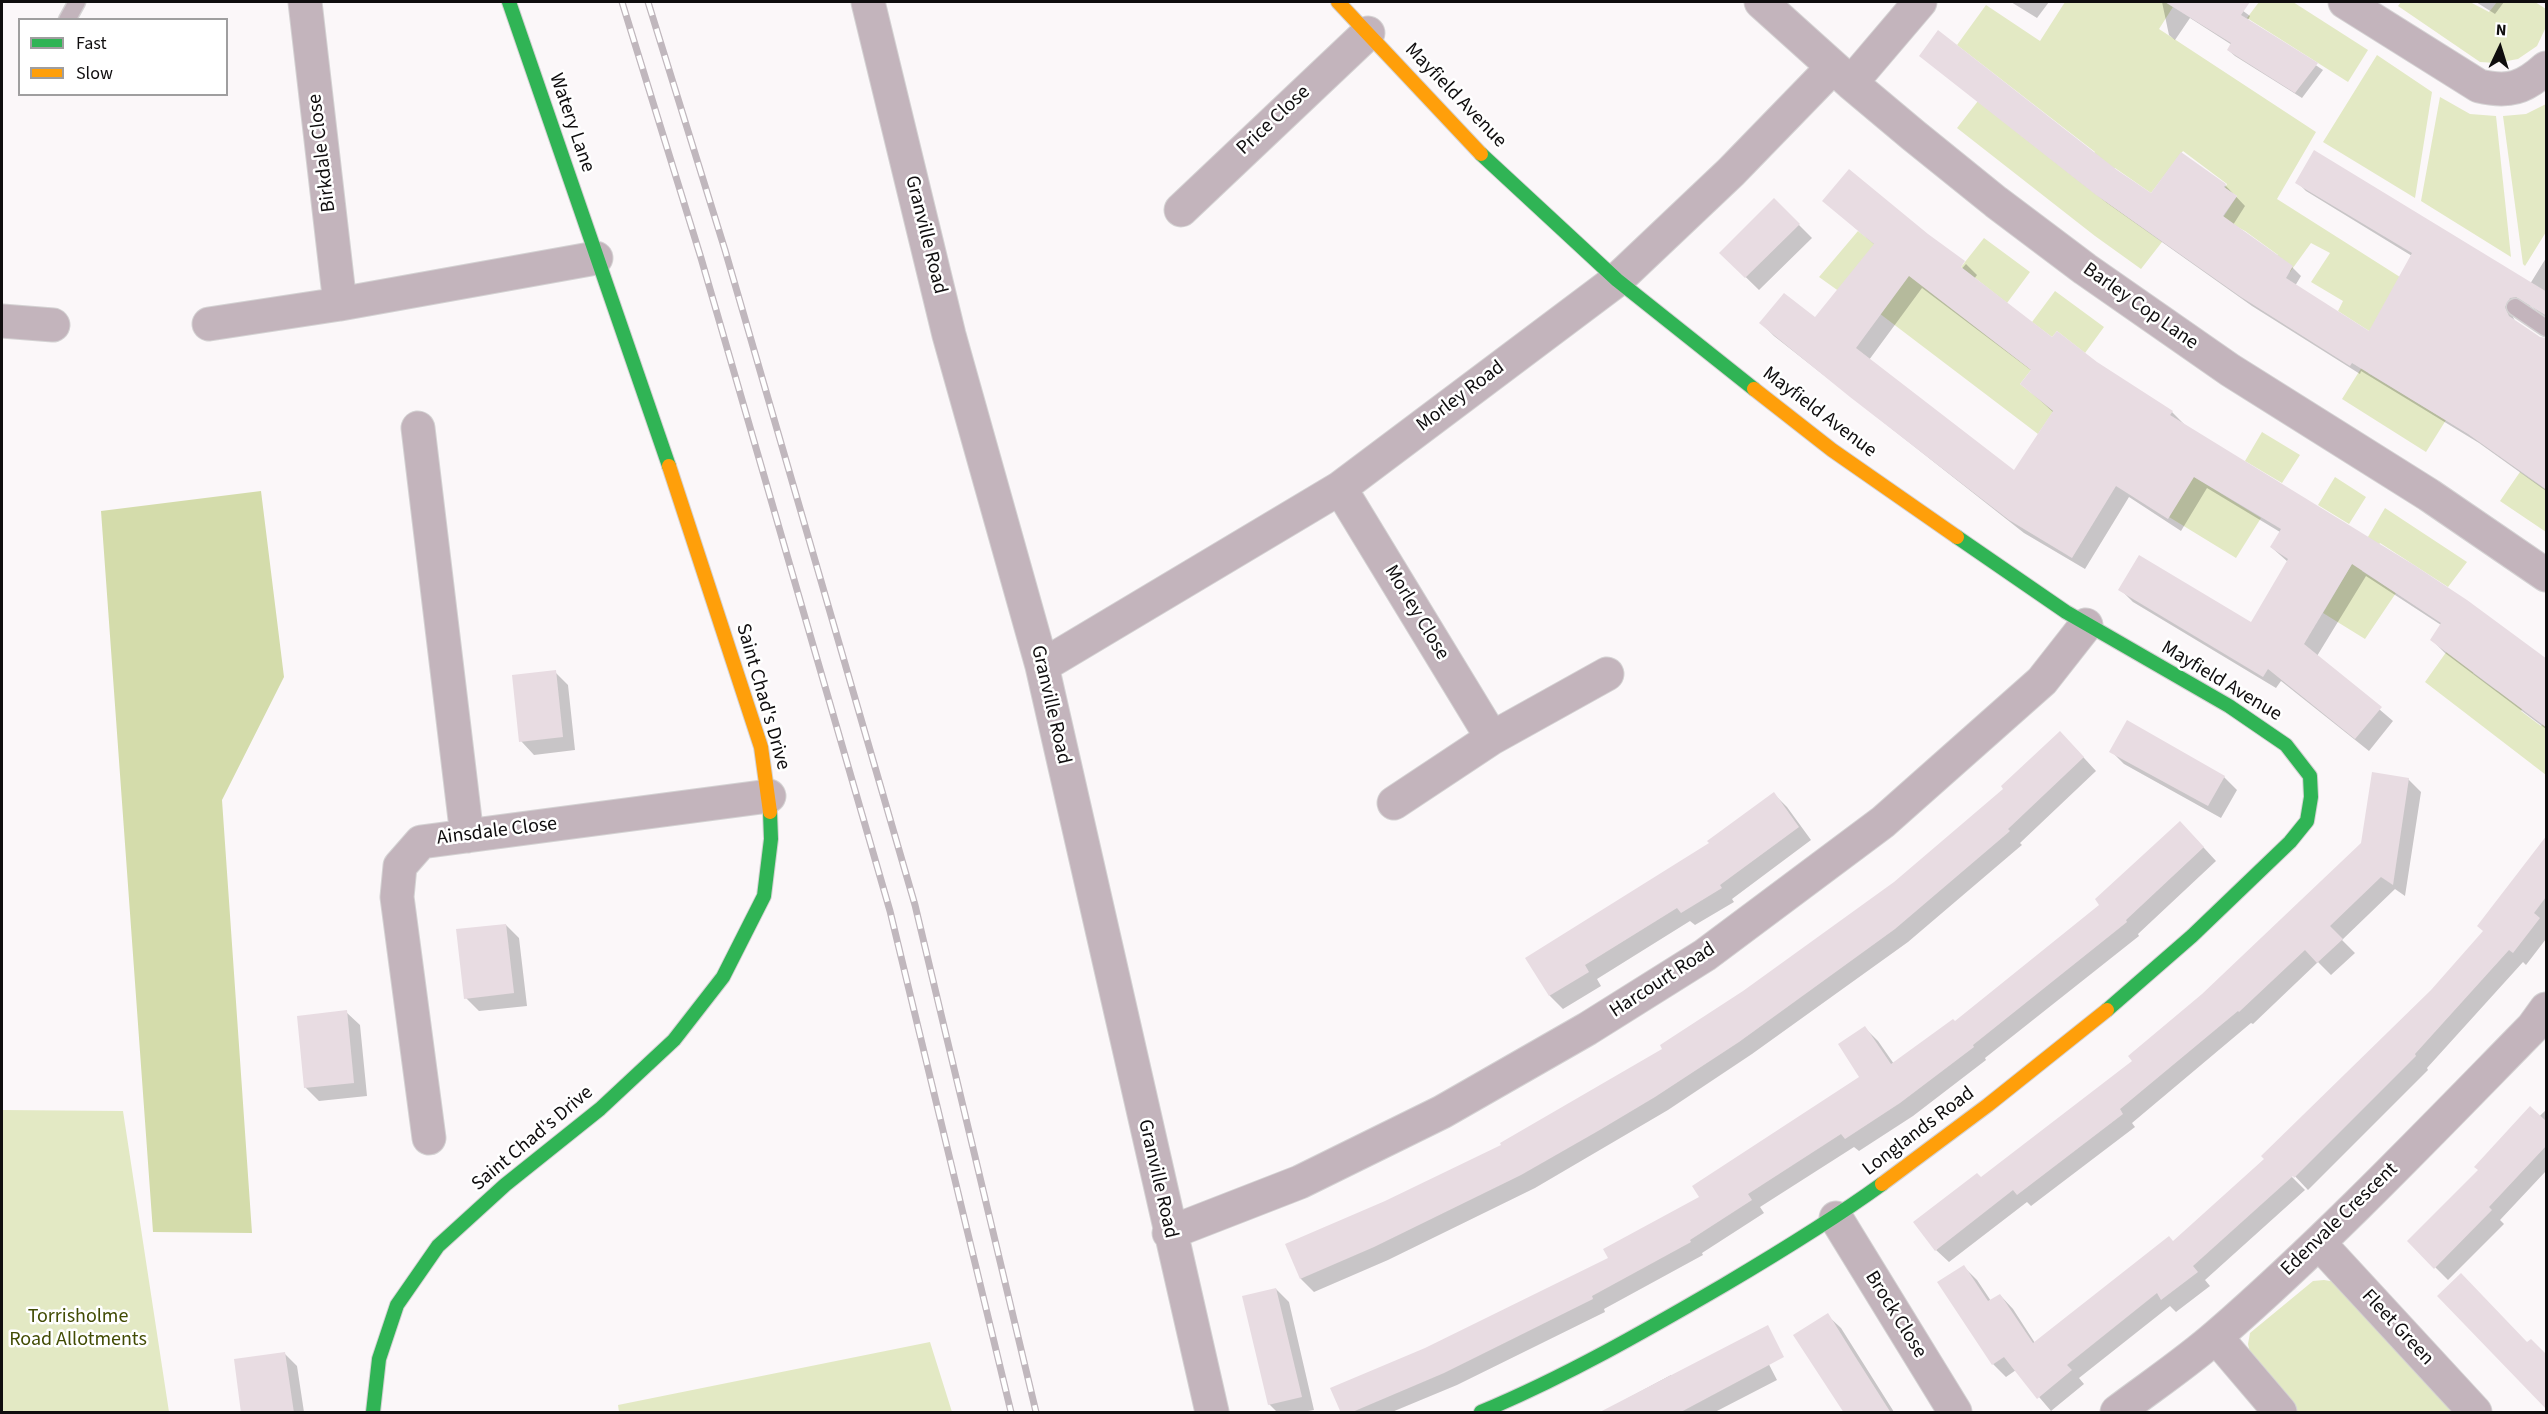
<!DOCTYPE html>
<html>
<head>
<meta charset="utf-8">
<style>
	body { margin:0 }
	#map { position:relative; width:2548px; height:1414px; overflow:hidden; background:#fbf7f9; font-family:"Source Sans 3",sans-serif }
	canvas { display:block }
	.frame { position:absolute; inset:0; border:3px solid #0f0d0e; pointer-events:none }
	.legend { position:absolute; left:18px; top:18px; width:210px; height:78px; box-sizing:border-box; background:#fff; border:2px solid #9f9e9f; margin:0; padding:8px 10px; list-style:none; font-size:18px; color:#0f0d0e }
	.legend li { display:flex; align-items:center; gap:12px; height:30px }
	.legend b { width:30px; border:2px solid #9f9e9f }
	.north { position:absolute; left:2470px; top:18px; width:60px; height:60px; -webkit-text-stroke:4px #fff; paint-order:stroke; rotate:4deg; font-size:16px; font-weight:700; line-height:24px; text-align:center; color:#0f0d0e }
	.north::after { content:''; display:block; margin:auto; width:21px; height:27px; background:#0f0d0e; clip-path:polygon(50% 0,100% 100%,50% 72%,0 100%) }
</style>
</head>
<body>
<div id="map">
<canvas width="2548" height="1414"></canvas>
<div class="frame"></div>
<ul class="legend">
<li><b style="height:8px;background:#30b455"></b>Fast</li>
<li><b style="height:8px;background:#ff9f0a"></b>Slow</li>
</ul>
<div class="north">N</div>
</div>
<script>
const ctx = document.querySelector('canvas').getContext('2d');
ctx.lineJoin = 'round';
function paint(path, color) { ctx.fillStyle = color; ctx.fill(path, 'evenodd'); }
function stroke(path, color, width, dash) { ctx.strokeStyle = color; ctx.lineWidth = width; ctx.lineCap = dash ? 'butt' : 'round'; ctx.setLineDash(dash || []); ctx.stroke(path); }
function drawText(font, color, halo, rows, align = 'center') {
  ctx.font = font + ' "Source Sans 3",sans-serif'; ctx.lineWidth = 5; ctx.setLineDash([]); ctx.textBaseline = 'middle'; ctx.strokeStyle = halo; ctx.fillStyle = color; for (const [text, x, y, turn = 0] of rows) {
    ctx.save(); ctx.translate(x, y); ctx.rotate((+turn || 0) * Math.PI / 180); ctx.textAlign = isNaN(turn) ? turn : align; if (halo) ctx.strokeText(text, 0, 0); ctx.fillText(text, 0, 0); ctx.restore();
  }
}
const green = new Path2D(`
	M 2065,2 L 2165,2 L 2173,7 L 2159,29 L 2316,132 L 2277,199 L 2411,284 L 2368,373 L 2446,420 L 2426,452 L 2342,399 L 2380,338 L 2338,311 L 2343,301 L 2311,282 L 2330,253 L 2311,243 L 2290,272 L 2274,261 L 2278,255 L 2245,231 L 2222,219 L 2237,196 L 2225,188 L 2227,184 L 2183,151 L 2151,193 L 2115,168 L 2096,194 L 2162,242 L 2141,269 L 2095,236 L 1957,128 L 1978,101 L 2075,177 L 2095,152 L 1957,45 L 1986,5 L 2040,41 Z
	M 2259,2 L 2293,2 L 2368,50 L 2348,82 L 2247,18 Z
	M 2401,2 L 2470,2 L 2489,12 L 2497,2 L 2535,2 L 2546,9 L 2546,27 L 2537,46 L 2518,59 L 2496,63 L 2480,62 L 2398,6 Z
	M 2377,55 L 2432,92 L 2415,198 L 2323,142 Z
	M 2440,97 L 2470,114 L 2496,116 L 2511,257 L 2421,201 Z
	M 2546,104 L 2546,232 L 2525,266 L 2523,264 L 2503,116 L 2526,114 Z
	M 1858,231 L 2028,367 L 2031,370 L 2020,384 L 2038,398 L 2061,400 L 2038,434 L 1867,304 L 1840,292 L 1819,277 Z
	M 1984,238 L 2030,272 L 2007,303 L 1961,267 Z
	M 2055,291 L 2104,327 L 2085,353 L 2057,331 L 2052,337 L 2032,322 Z
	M 2262,432 L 2300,455 L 2282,483 L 2245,461 Z
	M 2186,472 L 2261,518 L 2236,558 L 2169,517 Z
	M 2520,472 L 2546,490 L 2546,532 L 2500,501 Z
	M 2335,477 L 2366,497 L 2349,524 L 2318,505 Z
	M 2385,508 L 2467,562 L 2448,587 L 2380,543 L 2362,571 L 2396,593 L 2365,639 L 2323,613 Z
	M 2447,651 L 2482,662 L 2473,673 L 2496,690 L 2531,698 L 2521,711 L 2541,726 L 2546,720 L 2546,775 L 2425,682 Z
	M 2,1110 L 123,1111 L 169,1412 L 2,1412 Z
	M 2324,1280 L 2336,1282 L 2456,1412 L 2298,1412 L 2250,1353 L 2248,1344 L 2250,1333 L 2313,1281 Z
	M 930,1342 L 952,1412 L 619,1412 L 618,1405 Z`);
const forest = new Path2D(`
	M 261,491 L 284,677 L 222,800 L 252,1233 L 153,1232 L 101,511 Z`);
const shadow = new Path2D(`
	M 2011,2 L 2049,2 L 2037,18 Z
	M 2162,2 L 2231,2 L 2250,16 L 2248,20 L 2323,70 L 2302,98 L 2235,56 L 2228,50 L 2232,45 L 2190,18 L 2175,40 L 2169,35 Z
	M 2476,2 L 2504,2 L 2495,14 Z
	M 1921,56 L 2116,171 L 2151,195 L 2182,154 L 2225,185 L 2245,206 L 2233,225 L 2292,267 L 2301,276 L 2295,286 L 2370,333 L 2412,256 L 2306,191 L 2297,182 L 2530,284 L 2546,258 L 2546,318 L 2531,306 L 2520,306 L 2515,311 L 2513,317 L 2515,321 L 2540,338 L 2546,340 L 2546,491 L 2479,443 L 2361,371 L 2360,374 L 2252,306 L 2107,203 Z
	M 1774,200 L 1812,238 L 1759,290 L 1721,253 Z
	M 1824,201 L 1963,262 L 1957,274 L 1966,264 L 1977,275 L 1974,279 L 2052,339 L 2096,363 L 2172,412 L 2186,426 L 2546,661 L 2546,729 L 2445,653 L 2432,640 L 2441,625 L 2366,576 L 2317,656 L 2393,721 L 2369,751 L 2281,681 L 2276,688 L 2133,602 L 2120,589 L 2251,624 L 2288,562 L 2271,547 L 2280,532 L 2207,488 L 2181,531 L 2129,497 L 2085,569 L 2024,533 L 1774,336 L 1761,323 L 1815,319 L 1875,245 ZM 1922,288 L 2032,371 L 2022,384 L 2054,413 L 2014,472 L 1869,360 Z
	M 555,672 L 568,685 L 575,750 L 534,755 L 521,741 Z
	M 2073,746 L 2096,771 L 2020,843 L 2022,845 L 2016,850 L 1908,942 L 1752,1054 L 1668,1110 L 1535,1188 L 1388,1260 L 1314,1292 L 1301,1279 L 1287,1245 L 1386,1202 L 1504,1146 L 1665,1049 L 1895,884 Z
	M 2111,751 L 2224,777 L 2237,790 L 2221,818 L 2124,764 Z
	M 2408,779 L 2421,792 L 2405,896 L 2395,889 L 2342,940 L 2355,953 L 2331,975 L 2318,962 L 2253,1024 L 2251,1023 L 2132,1123 L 2135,1127 L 2031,1206 L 2027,1202 L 1949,1262 L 1936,1250 L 1981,1179 L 2134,1061 L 2362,844 Z
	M 1774,794 L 1787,807 L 1811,840 L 1732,899 L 1734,902 L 1695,925 L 1690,921 L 1597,979 L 1601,986 L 1563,1009 L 1550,996 L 1527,958 L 1711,844 Z
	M 2193,836 L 2216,861 L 2138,934 L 2139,936 L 1985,1058 L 1986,1060 L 1913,1116 L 1859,1151 L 1854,1147 L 1760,1207 L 1764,1213 L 1702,1253 L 1703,1255 L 1604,1309 L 1605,1312 L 1457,1385 L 1392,1412 L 1342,1412 L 1426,1349 L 1610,1258 L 1701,1198 L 1861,1077 L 1865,1028 L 1878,1041 L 1894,1064 L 1955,1023 Z
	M 2546,839 L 2546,939 L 2526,965 L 2523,962 L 2427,1068 L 2428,1070 L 2308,1190 L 2290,1171 L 2288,1173 L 2305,1190 L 2205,1280 L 2210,1286 L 2176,1312 L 2170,1306 L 2079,1378 L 2084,1384 L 2051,1411 L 2016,1370 L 2006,1377 L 1993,1364 L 1964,1267 L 1977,1280 L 1991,1301 L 2000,1295 L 2013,1309 L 2035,1343 L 2173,1242 L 2266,1159 L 2432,991 L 2485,931 Z
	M 506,925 L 519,938 L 527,1006 L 479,1011 L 466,998 Z
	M 346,1012 L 360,1025 L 367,1096 L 319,1101 L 305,1087 Z
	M 2546,1110 L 2546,1171 L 2500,1220 L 2504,1224 L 2448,1280 L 2409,1241 Z
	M 1276,1289 L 1289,1302 L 1314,1410 L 1302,1412 L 1277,1412 L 1269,1404 Z
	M 1827,1315 L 1841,1328 L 1894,1412 L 1846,1412 Z
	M 1761,1349 L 1777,1380 L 1715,1412 L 1602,1412 L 1671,1375 L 1673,1377 Z
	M 284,1353 L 297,1366 L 304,1412 L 243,1412 Z`);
const building = new Path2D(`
	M 2165,2 L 2250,2 L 2241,15 L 2318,63 L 2295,93 L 2227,50 L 2231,43 Z
	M 1938,30 L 2117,170 L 2151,193 L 2181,152 L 2226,184 L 2224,187 L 2237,196 L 2223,216 L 2293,266 L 2286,278 L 2369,331 L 2412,253 L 2295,183 L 2314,150 L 2547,292 L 2547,316 L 2516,297 L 2510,298 L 2505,307 L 2509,316 L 2540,337 L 2547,338 L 2547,490 L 2468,434 L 2352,363 L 2350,366 L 2241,297 L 2096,195 L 1919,56 Z
	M 1849,169 L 1928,234 L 1965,261 L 1961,267 L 2052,337 L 2057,331 L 2097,362 L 2173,411 L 2170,415 L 2414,565 L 2467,600 L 2547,659 L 2547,728 L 2430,640 L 2441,623 L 2352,564 L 2304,644 L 2382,707 L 2355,739 L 2268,669 L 2263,677 L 2118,590 L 2139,555 L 2251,622 L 2288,559 L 2270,547 L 2281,529 L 2194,477 L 2168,519 L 2116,486 L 2072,558 L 2009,520 L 1850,397 L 1759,323 L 1784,293 L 1815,317 L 1874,244 L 1822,201 ZM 1909,276 L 2031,370 L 2020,384 L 2053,411 L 2014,470 L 1856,348 Z
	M 1774,198 L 1800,224 L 1745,278 L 1719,253 Z
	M 556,670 L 563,737 L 519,742 L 512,675 Z
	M 2127,720 L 2225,776 L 2208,806 L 2109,752 Z
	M 2060,731 L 2084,757 L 2008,829 L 2010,831 L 2003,837 L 1895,929 L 1739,1042 L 1655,1097 L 1598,1131 L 1521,1175 L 1374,1247 L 1300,1279 L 1285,1244 L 1385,1201 L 1501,1145 L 1500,1143 L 1662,1049 L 1660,1045 L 1743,991 L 1894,882 L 2003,789 L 2001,786 Z
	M 2372,772 L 2409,778 L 2393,885 L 2381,877 L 2330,926 L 2343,939 L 2317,963 L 2305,950 L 2239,1012 L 2238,1011 L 2120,1109 L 2123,1114 L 2017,1195 L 2013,1190 L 1935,1251 L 1913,1222 L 1977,1173 L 1981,1177 L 2132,1061 L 2128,1056 L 2202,994 L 2361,843 Z
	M 1774,792 L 1799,827 L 1720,885 L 1722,888 L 1681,913 L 1677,908 L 1585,965 L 1589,972 L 1549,996 L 1525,958 L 1709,843 L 1707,841 Z
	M 2180,821 L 2204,847 L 2126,920 L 2127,922 L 1973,1045 L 1974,1047 L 1900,1103 L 1845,1139 L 1841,1134 L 1748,1194 L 1752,1200 L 1690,1240 L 1691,1242 L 1592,1296 L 1593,1299 L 1444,1373 L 1350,1413 L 1341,1413 L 1330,1388 L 1425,1348 L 1608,1258 L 1603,1249 L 1699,1197 L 1692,1186 L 1859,1077 L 1838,1044 L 1865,1026 L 1891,1064 L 1953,1019 L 1955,1021 L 2099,905 L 2095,899 Z
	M 2547,835 L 2546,897 L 2534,913 L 2540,918 L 2513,953 L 2509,950 L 2415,1054 L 2416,1056 L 2294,1178 L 2293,1176 L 2193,1266 L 2198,1272 L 2161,1300 L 2157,1293 L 2067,1365 L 2072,1370 L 2037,1399 L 2004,1357 L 1992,1365 L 1937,1282 L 1964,1265 L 1988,1301 L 2000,1294 L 2033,1343 L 2169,1236 L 2173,1241 L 2264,1159 L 2261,1156 L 2431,990 L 2483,931 L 2477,926 Z
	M 506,924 L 514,993 L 464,999 L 456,929 Z
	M 347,1010 L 354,1083 L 304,1088 L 297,1016 Z
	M 2530,1106 L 2547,1122 L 2547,1145 L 2489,1207 L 2492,1210 L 2434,1269 L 2407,1241 L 2478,1170 L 2474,1167 Z
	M 2461,1273 L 2527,1342 L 2531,1339 L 2547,1355 L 2547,1410 L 2437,1296 Z
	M 1276,1288 L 1302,1397 L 1268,1405 L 1242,1296 Z
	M 1828,1313 L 1851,1350 L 1891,1413 L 1844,1413 L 1793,1335 Z
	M 1768,1325 L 1784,1357 L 1679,1413 L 1598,1413 Z
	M 285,1352 L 294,1413 L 241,1413 L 234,1359 Z`);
const lane = new Path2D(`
	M 67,20 L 77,2
	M 2515,307 L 2546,328`);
const street = new Path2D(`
	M 305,2 L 340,304
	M 868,2 L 949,335 L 1042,666 L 1212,1412
	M 1761,2 L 1851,83 L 1913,135 L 1996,202 L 2085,269 L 2230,370 L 2429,495 L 2546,575
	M 2345,2 L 2479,86 C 2509,93 2524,88 2546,68
	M 1851,83 L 1920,2
	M 1181,210 L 1368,33
	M 2,321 L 53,325
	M 209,324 L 340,304 L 596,258
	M 418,428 L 467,836
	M 1340,488 L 1492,738 L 1607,674
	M 1042,666 L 1340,488 L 1617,280 L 1731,172 L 1833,67
	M 1394,803 L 1492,738
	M 429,1138 L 397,897 L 400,866 L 421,842 L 769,796
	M 1836,1218 L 1955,1412
	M 1169,1233 L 1300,1182 L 1442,1112 L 1587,1029 L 1705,955 L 1883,822 L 2042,681 L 2086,625
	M 2319,1243 L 2475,1412
	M 2216,1337 L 2280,1412
	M 2117,1412 C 2150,1387 2186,1363 2218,1335 C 2329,1238 2430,1132 2533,1027 L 2546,1009`);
const fast = new Path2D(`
	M 509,2 L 669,466
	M 1481,154 L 1617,280 L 1754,389
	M 1957,537 L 2066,612 L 2229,706 L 2286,745 L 2310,776 L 2311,797 L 2307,821 L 2290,842 L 2192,936 L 2107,1010
	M 373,1412 L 379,1359 L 397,1305 L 438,1246 L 505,1185 L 600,1109 L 674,1040 L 723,977 L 764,896 L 771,839 L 770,812
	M 1481,1412 C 1565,1377 1645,1331 1724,1285 C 1778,1253 1831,1221 1882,1184`);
const slow = new Path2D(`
	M 1338,2 L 1481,154
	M 1754,389 L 1832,450 L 1957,537
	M 669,466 L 761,747 L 770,812
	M 1882,1184 L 1988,1105 L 2107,1010`);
const rail = new Path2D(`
	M 622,2 L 701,258 L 890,911 L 1011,1412
	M 648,2 L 725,250 L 915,905 L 1036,1412`);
const streetNames = [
	["Mayfield Avenue",1455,96,46],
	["Price Close",1274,121,-43],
	["Watery Lane",571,123,71],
	["Birkdale Close",323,153,-97],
	["Granville Road",925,235,76],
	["Barley Cop Lane",2140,307,35],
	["Morley Road",1461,397,-37],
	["Mayfield Avenue",1819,413,37],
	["Morley Close",1416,613,59],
	["Mayfield Avenue",2221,682,31],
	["Saint Chad's Drive",762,697,74],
	["Granville Road",1050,705,77],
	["Ainsdale Close",497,832,-7],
	["Harcourt Road",1663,981,-33],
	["Longlands Road",1919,1132,-37],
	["Saint Chad's Drive",533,1139,-40],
	["Granville Road",1157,1179,77],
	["Edenvale Crescent",2340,1220,-44],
	["Brock Close",1895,1315,58],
	["Fleet Green",2397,1328,47]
];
const parkNames = [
	["Torrisholme",78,1318],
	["Road Allotments",78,1341]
];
paint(green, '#e3e9c4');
paint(forest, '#d4dcab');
paint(shadow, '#0003');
paint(building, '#e8dce2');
stroke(lane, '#d4d2d3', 19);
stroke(street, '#d4d2d3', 35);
stroke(fast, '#d4d2d3', 16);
stroke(slow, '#d4d2d3', 16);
stroke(lane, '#c3b4bc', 16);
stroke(street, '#c3b4bc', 33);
stroke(fast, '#30b455', 14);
stroke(slow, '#ff9f0a', 14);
stroke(rail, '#c0b7bd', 7);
stroke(rail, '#fff', 4.5, [14]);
drawText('20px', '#0f0d0e', '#fff', streetNames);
drawText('20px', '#424c04', '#fff', parkNames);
</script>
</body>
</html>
